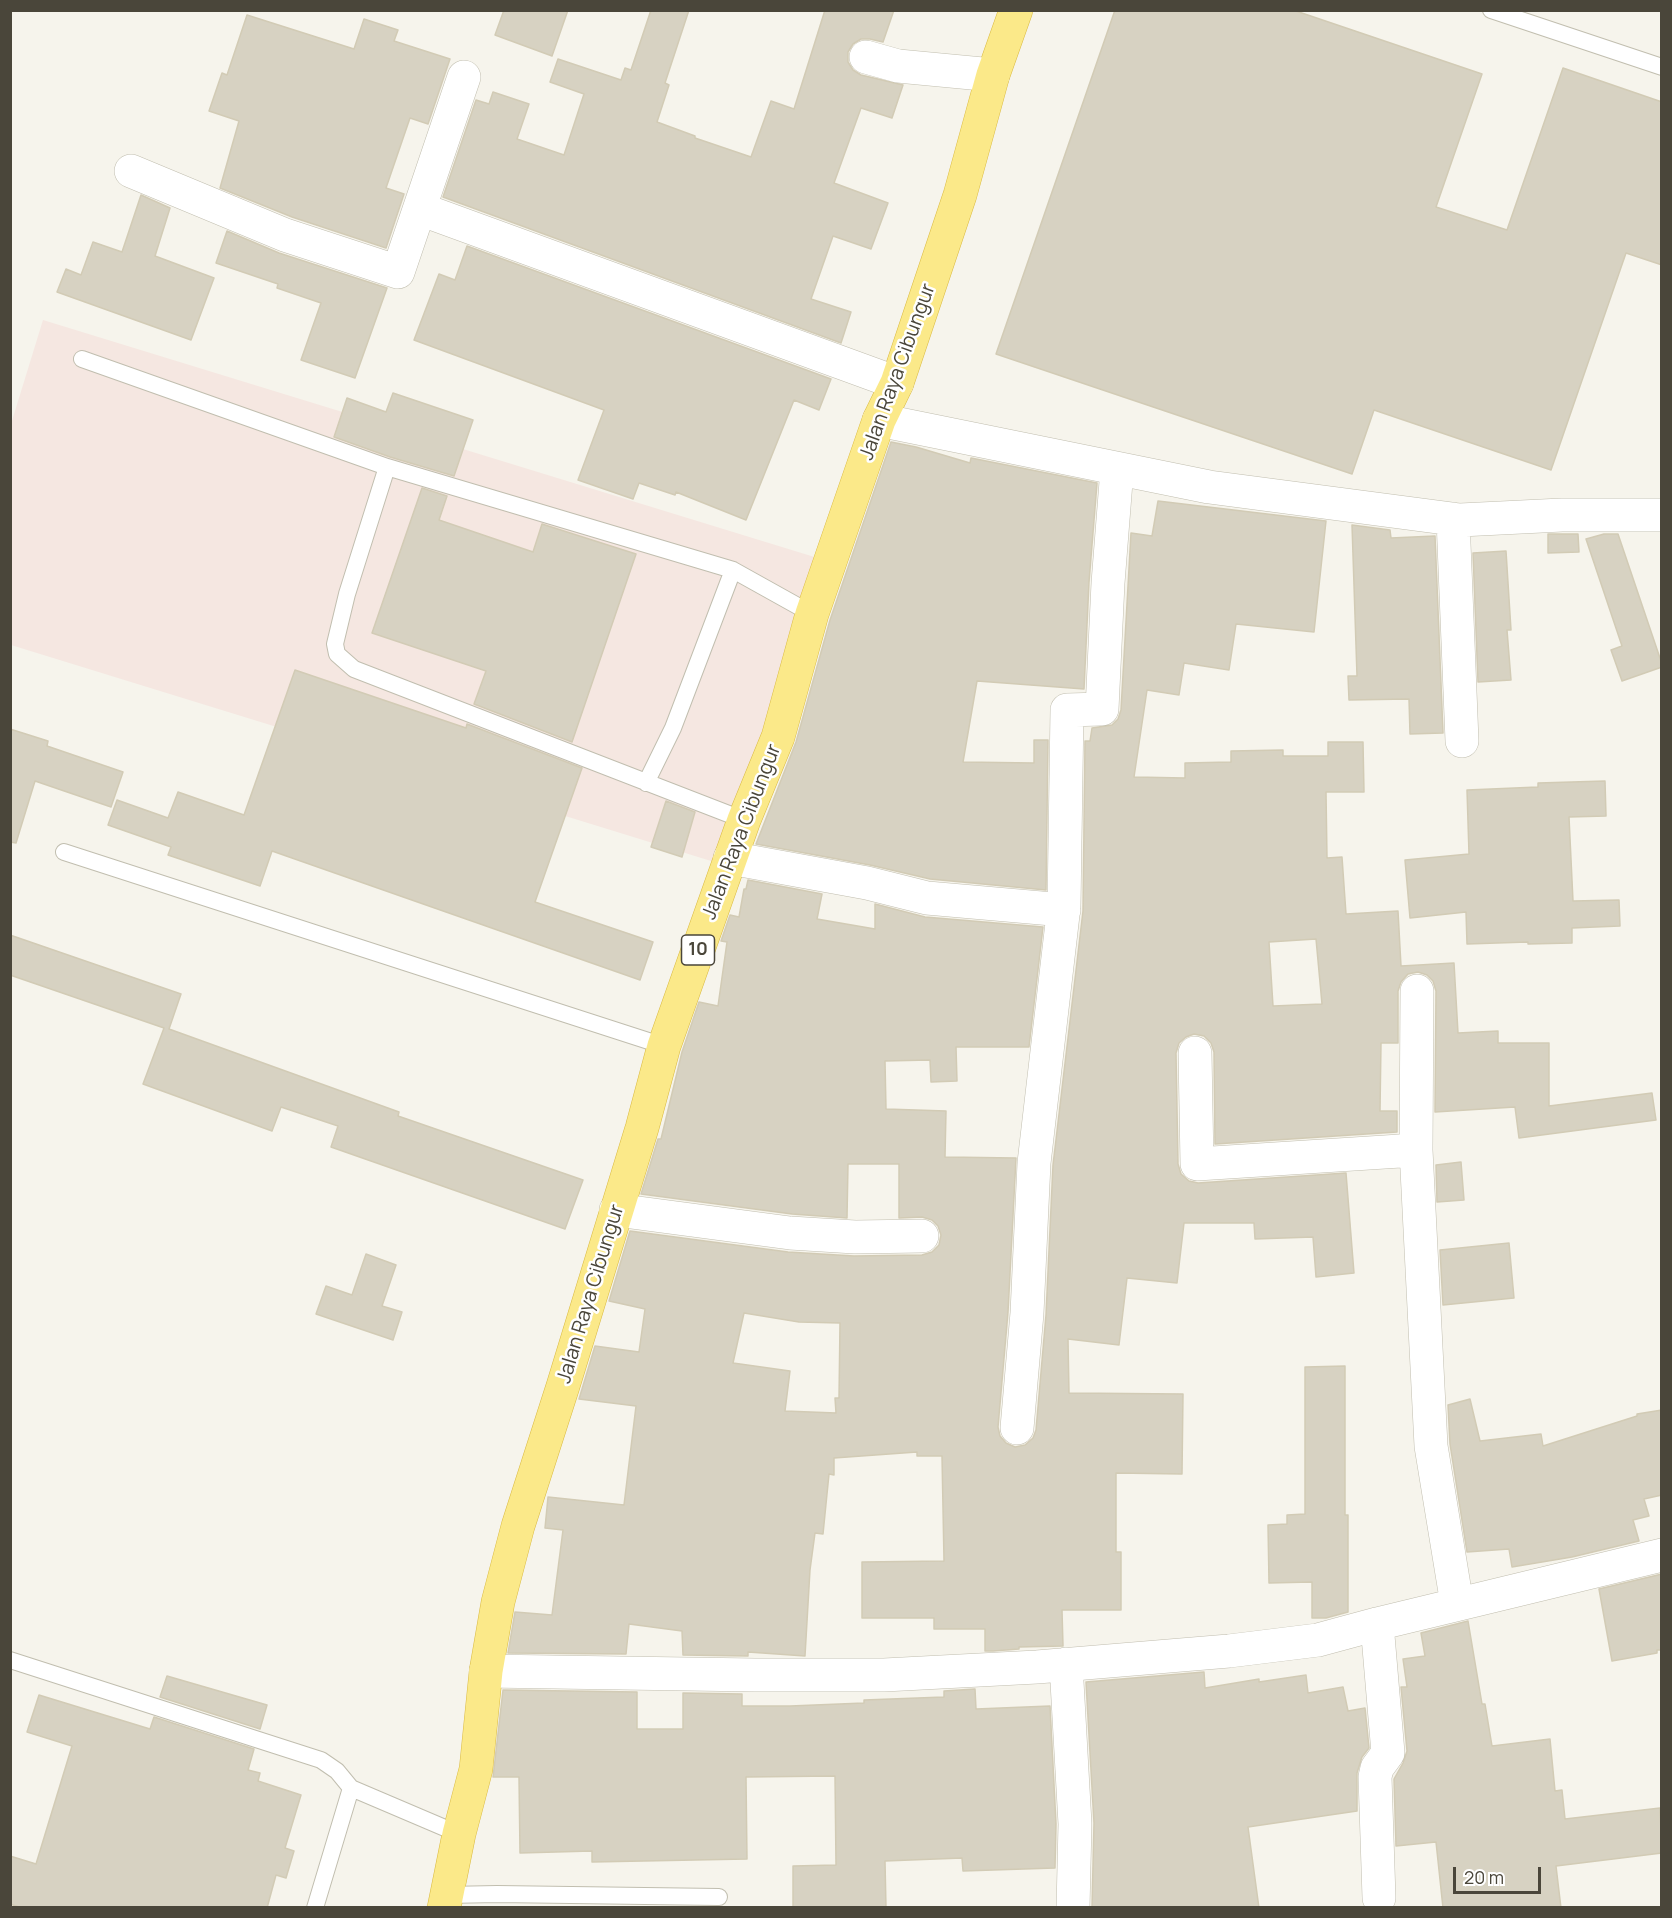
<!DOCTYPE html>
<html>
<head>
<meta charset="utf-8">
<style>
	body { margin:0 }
	#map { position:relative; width:1672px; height:1918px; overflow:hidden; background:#f6f4ec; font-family:Manrope,sans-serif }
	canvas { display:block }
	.frame { position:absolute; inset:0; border:12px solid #4a463a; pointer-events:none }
	.scale { position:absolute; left:1453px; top:1867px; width:88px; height:27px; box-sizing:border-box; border:3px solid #4a463a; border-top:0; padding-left:8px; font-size:18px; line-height:21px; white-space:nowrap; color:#4a463a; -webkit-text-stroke:4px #fff; paint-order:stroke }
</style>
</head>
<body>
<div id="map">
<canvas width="1672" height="1918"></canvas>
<div class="frame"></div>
<div class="scale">20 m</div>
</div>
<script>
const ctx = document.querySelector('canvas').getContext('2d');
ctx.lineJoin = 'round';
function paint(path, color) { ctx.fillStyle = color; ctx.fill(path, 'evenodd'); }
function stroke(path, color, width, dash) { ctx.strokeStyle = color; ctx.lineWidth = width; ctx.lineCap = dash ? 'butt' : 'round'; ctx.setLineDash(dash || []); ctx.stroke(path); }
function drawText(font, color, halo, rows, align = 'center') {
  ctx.font = font + ' Manrope,sans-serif'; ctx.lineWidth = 5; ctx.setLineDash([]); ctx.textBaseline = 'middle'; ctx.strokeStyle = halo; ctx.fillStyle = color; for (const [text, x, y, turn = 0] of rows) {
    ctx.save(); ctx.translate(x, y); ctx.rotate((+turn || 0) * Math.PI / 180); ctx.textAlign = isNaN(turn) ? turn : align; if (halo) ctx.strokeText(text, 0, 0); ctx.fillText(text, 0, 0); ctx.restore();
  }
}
const medical = new Path2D(`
	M 43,320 L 821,559 L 724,865 L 11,645 L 11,424 Z`);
const building = new Path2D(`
	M 504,10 L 568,10 L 552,56 L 495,35 Z
	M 651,10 L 689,10 L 665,83 L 669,85 L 657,122 L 695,136 L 695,138 L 751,157 L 771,101 L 794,109 L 825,10 L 894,10 L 883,42 L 870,39 L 861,39 L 853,44 L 848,52 L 848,62 L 853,70 L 861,75 L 903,85 L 892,118 L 861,108 L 834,183 L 888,203 L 871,249 L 833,236 L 811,299 L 851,312 L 841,343 L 443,197 L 476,100 L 489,104 L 493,92 L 529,104 L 517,139 L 564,155 L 584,94 L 550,82 L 558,59 L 621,80 L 625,68 L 631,70 Z
	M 1115,10 L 1293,10 L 1482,74 L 1436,207 L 1507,230 L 1563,68 L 1662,102 L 1662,265 L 1626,253 L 1551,470 L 1374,410 L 1352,474 L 996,354 Z
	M 247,15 L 354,49 L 364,19 L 398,30 L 394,41 L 450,59 L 428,124 L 410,118 L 386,188 L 404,194 L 386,248 L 292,217 L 220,188 L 239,121 L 209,111 L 222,73 L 227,75 Z
	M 141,195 L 170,208 L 155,256 L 214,278 L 191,340 L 57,292 L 66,269 L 81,275 L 93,242 L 122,252 Z
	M 227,231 L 279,253 L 387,288 L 355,378 L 301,360 L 321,303 L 277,288 L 278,284 L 216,263 Z
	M 467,246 L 831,379 L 819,410 L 794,400 L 746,520 L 676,492 L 675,495 L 639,483 L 633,499 L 578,480 L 604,410 L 414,340 L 439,274 L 455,280 Z
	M 393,393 L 473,420 L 454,476 L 390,457 L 334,437 L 347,398 L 386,412 Z
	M 891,442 L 916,447 L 970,463 L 971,458 L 1097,483 L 1089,582 L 1084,689 L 977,681 L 963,762 L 1034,763 L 1034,740 L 1048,740 L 1046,890 L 930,879 L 870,865 L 756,844 L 796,742 L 830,620 Z
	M 422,488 L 447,496 L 439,520 L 533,552 L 542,524 L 636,554 L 572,742 L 474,704 L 486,671 L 372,633 Z
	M 1158,501 L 1326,521 L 1314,632 L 1236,624 L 1229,670 L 1184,663 L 1179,695 L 1147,690 L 1134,777 L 1185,778 L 1185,763 L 1231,762 L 1231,751 L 1283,750 L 1283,756 L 1328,756 L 1328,742 L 1363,742 L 1364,792 L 1326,792 L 1327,858 L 1342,857 L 1346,914 L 1398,911 L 1401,966 L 1454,963 L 1458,1033 L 1498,1031 L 1498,1043 L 1549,1043 L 1549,1106 L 1652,1093 L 1656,1120 L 1519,1138 L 1515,1107 L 1435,1112 L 1436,991 L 1433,981 L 1427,975 L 1418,972 L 1408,974 L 1401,982 L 1398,991 L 1398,1043 L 1381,1043 L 1380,1111 L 1397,1111 L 1397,1132 L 1215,1144 L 1214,1052 L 1211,1043 L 1204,1036 L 1194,1034 L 1186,1037 L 1179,1043 L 1176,1053 L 1178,1164 L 1181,1174 L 1189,1181 L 1198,1183 L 1346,1173 L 1354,1273 L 1316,1277 L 1313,1237 L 1255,1239 L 1254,1223 L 1184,1223 L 1177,1283 L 1127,1278 L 1119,1345 L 1068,1339 L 1069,1393 L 1183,1394 L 1182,1474 L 1116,1473 L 1116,1552 L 1121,1552 L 1121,1610 L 1062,1610 L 1063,1646 L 1019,1647 L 1019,1649 L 993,1651 L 985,1651 L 985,1629 L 934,1629 L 934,1618 L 862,1618 L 862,1562 L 944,1561 L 942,1456 L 917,1456 L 917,1452 L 834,1458 L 834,1475 L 829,1474 L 823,1534 L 815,1533 L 810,1570 L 805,1656 L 748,1652 L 748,1656 L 683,1655 L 682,1631 L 629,1624 L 626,1654 L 508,1653 L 515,1612 L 552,1615 L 563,1530 L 545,1528 L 548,1497 L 624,1505 L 636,1406 L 579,1399 L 595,1346 L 639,1352 L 645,1309 L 609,1301 L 630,1231 L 788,1252 L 854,1256 L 922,1255 L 932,1252 L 939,1245 L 941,1235 L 938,1226 L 932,1220 L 922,1217 L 899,1218 L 899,1164 L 848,1164 L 847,1218 L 792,1214 L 641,1194 L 658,1139 L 661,1139 L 682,1052 L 699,1002 L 718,1006 L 727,942 L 721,941 L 730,915 L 739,917 L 744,889 L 746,889 L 748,880 L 822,894 L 817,919 L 875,929 L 875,904 L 925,917 L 1043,927 L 1029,1047 L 956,1047 L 957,1081 L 931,1082 L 930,1060 L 885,1061 L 886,1109 L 946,1111 L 945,1157 L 1016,1158 L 1008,1312 L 998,1427 L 1000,1436 L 1006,1443 L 1015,1447 L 1025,1445 L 1033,1438 L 1036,1430 L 1046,1315 L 1053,1165 L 1083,911 L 1085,741 L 1090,741 L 1092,728 L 1112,725 L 1118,719 L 1121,710 L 1131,533 L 1152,536 ZM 1316,939 L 1322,1004 L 1273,1006 L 1269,942 ZM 744,1313 L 799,1322 L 840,1323 L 839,1398 L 835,1398 L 836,1413 L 785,1411 L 790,1371 L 733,1363 Z
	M 1352,525 L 1390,530 L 1391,538 L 1435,536 L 1443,733 L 1410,734 L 1409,699 L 1349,700 L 1348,676 L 1357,676 Z
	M 1548,534 L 1578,534 L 1579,552 L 1548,553 Z
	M 1604,534 L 1618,534 L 1662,664 L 1662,667 L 1622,681 L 1611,650 L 1622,646 L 1586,539 Z
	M 1506,551 L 1511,630 L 1507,630 L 1511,680 L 1478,682 L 1473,553 Z
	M 295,670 L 466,728 L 467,724 L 582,768 L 535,902 L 653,942 L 640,980 L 272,851 L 260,886 L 168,855 L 171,847 L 108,825 L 117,800 L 168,818 L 178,792 L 244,815 Z
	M 10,729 L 48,741 L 47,746 L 123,772 L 111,807 L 35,781 L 16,843 L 10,842 Z
	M 1605,781 L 1606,816 L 1569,817 L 1573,901 L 1619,900 L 1620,926 L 1572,928 L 1572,943 L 1528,944 L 1528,942 L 1467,944 L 1466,912 L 1410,918 L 1405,860 L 1469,854 L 1467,790 L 1538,787 L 1538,783 Z
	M 666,801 L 695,812 L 682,857 L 651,847 Z
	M 10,935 L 181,994 L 169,1029 L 399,1112 L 398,1116 L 583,1180 L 565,1229 L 331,1147 L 338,1126 L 281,1107 L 272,1131 L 143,1084 L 164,1028 L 10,975 Z
	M 1461,1162 L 1464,1200 L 1437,1202 L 1436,1165 Z
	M 1509,1243 L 1514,1298 L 1443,1305 L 1440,1250 Z
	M 366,1254 L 396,1265 L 382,1306 L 402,1312 L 393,1340 L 316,1314 L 326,1286 L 352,1295 Z
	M 1345,1366 L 1345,1515 L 1348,1515 L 1348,1612 L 1326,1618 L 1312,1618 L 1312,1582 L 1269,1583 L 1268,1525 L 1287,1524 L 1287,1515 L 1305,1514 L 1305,1367 Z
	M 1470,1399 L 1480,1441 L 1541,1434 L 1543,1446 L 1637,1416 L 1637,1414 L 1662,1410 L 1662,1495 L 1644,1499 L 1649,1516 L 1633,1520 L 1639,1541 L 1572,1557 L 1512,1567 L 1509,1549 L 1467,1552 L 1450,1444 L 1448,1405 Z
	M 1662,1574 L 1662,1650 L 1657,1650 L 1657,1653 L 1612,1661 L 1599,1589 Z
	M 1468,1621 L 1482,1704 L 1485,1704 L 1492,1746 L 1550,1739 L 1555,1791 L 1562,1790 L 1565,1819 L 1660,1808 L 1662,1853 L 1556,1866 L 1561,1908 L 1443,1908 L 1436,1842 L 1396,1846 L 1394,1779 L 1403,1763 L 1407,1751 L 1401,1687 L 1407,1687 L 1403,1659 L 1425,1656 L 1421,1633 Z
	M 1204,1672 L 1205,1688 L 1259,1679 L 1259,1682 L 1306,1675 L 1308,1693 L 1343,1687 L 1348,1711 L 1365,1708 L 1369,1748 L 1362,1757 L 1357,1773 L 1357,1811 L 1248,1827 L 1259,1908 L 1092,1908 L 1094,1823 L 1086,1682 Z
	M 167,1676 L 267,1705 L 260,1729 L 160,1697 Z
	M 975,1689 L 976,1709 L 1050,1706 L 1056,1824 L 1055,1868 L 963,1871 L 962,1858 L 885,1861 L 886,1908 L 793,1908 L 793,1866 L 836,1865 L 835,1776 L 746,1777 L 747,1859 L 592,1862 L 592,1851 L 520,1853 L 519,1777 L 493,1777 L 503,1690 L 637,1692 L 637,1729 L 683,1729 L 683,1693 L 742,1694 L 742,1706 L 790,1706 L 864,1703 L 864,1700 L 944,1697 L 944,1691 Z
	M 39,1695 L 150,1729 L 154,1717 L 254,1749 L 248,1770 L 260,1773 L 258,1781 L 301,1795 L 285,1848 L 294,1851 L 286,1878 L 276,1875 L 267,1908 L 22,1908 L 10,1904 L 10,1856 L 36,1864 L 72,1746 L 27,1732 Z`);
const service = new Path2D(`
	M 1491,10 L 1662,67
	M 82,359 L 387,467 L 733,570 L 812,614
	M 387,467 L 347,594 L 335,644 L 337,654 L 354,669 L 744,820
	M 646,783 L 673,728 L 733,570
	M 64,852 L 664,1046
	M 10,1660 L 321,1760 L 337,1771 L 351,1788 L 459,1834
	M 447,1895 L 497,1894 L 719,1897
	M 315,1908 L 351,1788`);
const minor = new Path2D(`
	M 866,57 L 898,66 L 993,75
	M 131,171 L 285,235 L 398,272 L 464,77
	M 420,209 L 897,383
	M 879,420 L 1209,487 L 1460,520 L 1562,515 L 1662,515
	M 1453,519 L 1462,741
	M 730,858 L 867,883 L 927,898 L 1064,910
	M 1417,991 L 1416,1150 L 1431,1446 L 1457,1604
	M 1195,1053 L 1197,1164 L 1416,1150
	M 616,1210 L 790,1233 L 855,1237 L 922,1236
	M 1017,1428 L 1027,1313 L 1034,1163 L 1064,906 L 1067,710 L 1102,709 L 1108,583 L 1117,469
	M 1377,1624 L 1388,1753 L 1377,1768 L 1375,1777 L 1379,1898
	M 1066,1664 L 1075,1824 L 1073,1908
	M 486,1671 L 755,1675 L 884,1675 L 1037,1667 L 1229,1651 L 1318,1640 L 1377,1624 L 1662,1555`);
const trunk = new Path2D(`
	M 444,1908 L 459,1834 L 476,1769 L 486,1671 L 498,1602 L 518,1526 L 563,1386 L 642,1128 L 664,1046 L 744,820 L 778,737 L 812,614 L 879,420 L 897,383 L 960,195 L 993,75 L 1016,10`);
const shields = [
	[698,950,33]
];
const shieldNames = [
	["10",698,950]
];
const streetNames = [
	["Jalan Raya Cibungur",898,372,-70],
	["Jalan Raya Cibungur",742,832,-69],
	["Jalan Raya Cibungur",591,1294,-73]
];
paint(medical, '#f5e7e1');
paint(building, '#d7d2c2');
stroke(building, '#d2cbb5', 1.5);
stroke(service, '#c1beaf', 18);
stroke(minor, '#c1beaf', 34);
stroke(trunk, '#daba42', 34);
stroke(service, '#fff', 16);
stroke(minor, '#fff', 33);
stroke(trunk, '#fbe989', 33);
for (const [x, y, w] of shields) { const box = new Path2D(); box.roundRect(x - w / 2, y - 15, w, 30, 4.5); ctx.fillStyle = '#fff'; ctx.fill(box); stroke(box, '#4a463a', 1.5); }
drawText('bold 18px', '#4a463a', null, shieldNames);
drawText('20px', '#4a463a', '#fff', streetNames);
</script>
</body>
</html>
